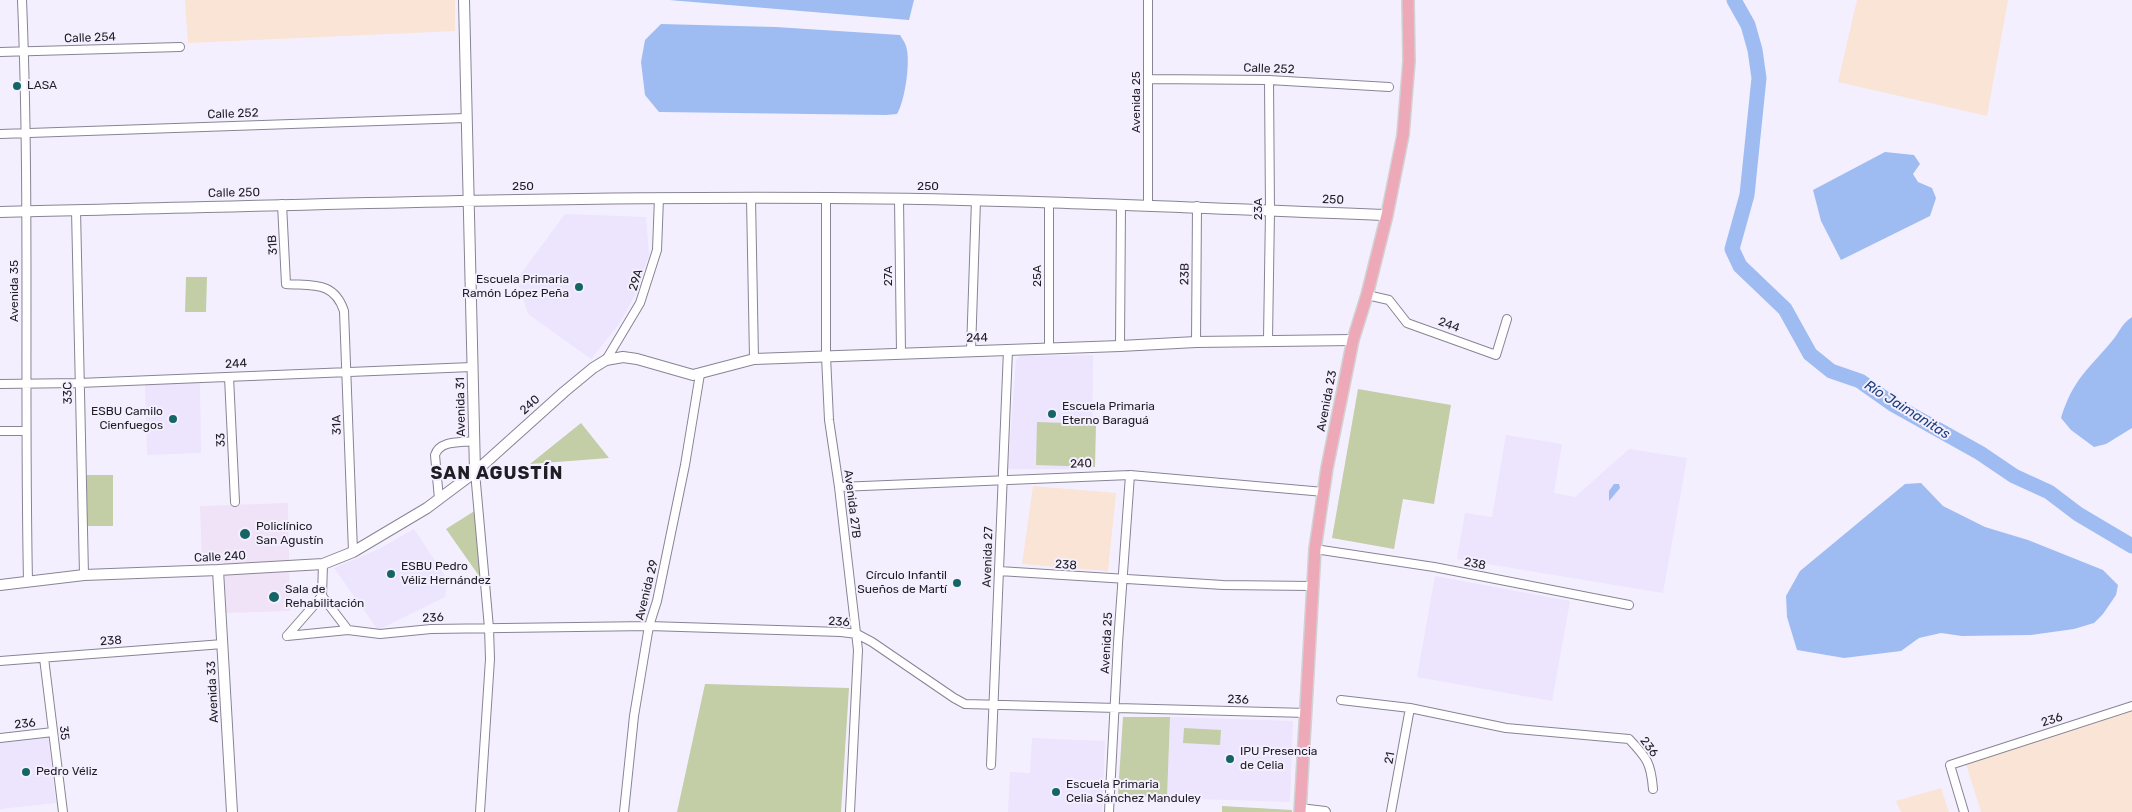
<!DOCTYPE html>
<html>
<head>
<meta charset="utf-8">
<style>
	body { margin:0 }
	canvas { display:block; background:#f4effe }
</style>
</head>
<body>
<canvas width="2132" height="812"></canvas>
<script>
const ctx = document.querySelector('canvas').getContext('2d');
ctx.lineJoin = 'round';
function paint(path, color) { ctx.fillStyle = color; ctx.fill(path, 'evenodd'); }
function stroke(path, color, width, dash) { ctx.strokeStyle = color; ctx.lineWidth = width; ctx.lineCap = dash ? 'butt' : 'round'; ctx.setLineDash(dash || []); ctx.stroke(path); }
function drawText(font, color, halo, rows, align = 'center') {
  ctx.font = font + ' Rubik,sans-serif'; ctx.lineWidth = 4; ctx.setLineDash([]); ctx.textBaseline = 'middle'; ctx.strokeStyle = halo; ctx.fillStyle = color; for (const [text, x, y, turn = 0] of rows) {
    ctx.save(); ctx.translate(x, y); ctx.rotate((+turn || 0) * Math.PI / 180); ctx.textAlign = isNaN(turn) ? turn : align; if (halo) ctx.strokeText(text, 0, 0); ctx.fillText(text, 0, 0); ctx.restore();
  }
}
const built = new Path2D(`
	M 565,214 L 646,217 L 649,255 L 635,295 L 619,324 L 591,359 L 528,314 L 517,279 Z
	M 1093,355 L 1092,469 L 1008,469 L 1016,360 L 1020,356 Z
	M 200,383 L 201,453 L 147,455 L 145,384 Z
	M 1506,435 L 1562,444 L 1554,493 L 1575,497 L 1629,449 L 1687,458 L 1663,593 L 1457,559 L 1465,513 L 1492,517 Z
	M 414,529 L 448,580 L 445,597 L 378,630 L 334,568 L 379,549 Z
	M 1435,576 L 1570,601 L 1552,701 L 1417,677 Z
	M 1170,717 L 1293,721 L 1290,802 L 1167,798 Z
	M 48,736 L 56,803 L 0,809 L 0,742 Z
	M 1032,738 L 1105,741 L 1102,812 L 1008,812 L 1010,772 L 1030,773 Z`);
const industrial = new Path2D(`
	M 185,0 L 455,0 L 455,31 L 188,43 Z
	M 1857,0 L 2008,0 L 1987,116 L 1838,82 Z
	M 1033,486 L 1116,493 L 1108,571 L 1022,564 Z
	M 2132,711 L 2132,812 L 1981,812 L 1966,764 Z
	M 1941,788 L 1949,812 L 1901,812 L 1896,801 Z`);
const medical = new Path2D(`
	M 288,503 L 290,611 L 226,613 L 224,562 L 202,563 L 200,506 Z`);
const green = new Path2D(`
	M 186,277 L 207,277 L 206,312 L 185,312 Z
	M 1358,389 L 1451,405 L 1434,504 L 1403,499 L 1394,549 L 1332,538 Z
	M 1037,422 L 1096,424 L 1095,467 L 1036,465 Z
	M 581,423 L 609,458 L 530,464 Z
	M 87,475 L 113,475 L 113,526 L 87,526 Z
	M 476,510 L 484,583 L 446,529 Z
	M 705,684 L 849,688 L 841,812 L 677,812 Z
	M 1123,717 L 1170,717 L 1167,798 L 1118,794 Z
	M 1184,728 L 1221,730 L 1220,745 L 1183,743 Z
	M 1222,806 L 1292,810 L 1292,812 L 1222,812 Z`);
const water = new Path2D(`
	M 669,0 L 914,0 L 909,20 Z
	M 661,24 L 776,27 L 900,35 C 902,39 905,42 906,46 C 911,60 905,101 897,114 L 886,115 L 659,112 L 645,95 L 641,62 L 645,40 Z
	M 1885,152 L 1914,155 L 1920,164 L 1913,174 L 1918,182 L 1932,188 L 1936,198 L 1930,216 L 1841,260 L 1821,221 L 1813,190 Z
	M 2132,317 L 2132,428 L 2106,444 L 2094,447 L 2071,430 L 2061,418 C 2073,379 2088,370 2112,341 C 2119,333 2122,323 2132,317 Z
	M 1921,483 L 1943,506 L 1985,527 L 2028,540 L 2103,570 L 2118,585 L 2116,595 L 2103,614 L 2094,623 L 2074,629 L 2031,635 L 1962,636 L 1941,633 L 1919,638 L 1901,651 L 1844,658 L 1797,650 L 1787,617 L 1786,596 L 1800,571 L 1905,484 Z
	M 1614,484 L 1619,484 L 1620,488 L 1609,501 L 1609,491 Z`);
const river = new Path2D(`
	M 1734,0 L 1748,25 L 1755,50 L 1759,78 L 1747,195 L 1732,249 L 1740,266 L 1785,309 L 1810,354 L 1831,371 L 1860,381 L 1894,405 L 1980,453 L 2014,476 L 2049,492 L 2078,514 L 2132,546`);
const street = new Path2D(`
	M 22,0 C 30,194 24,388 28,581
	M 1148,0 L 1148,205
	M 0,52 L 180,47
	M 1149,79 L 1269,80 L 1389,87
	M 0,134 L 466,118
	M 751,198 L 754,359
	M 826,198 L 826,356 L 829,420 L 839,487 L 858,650 L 850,812
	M 899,199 L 901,353
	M 282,204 L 286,284 C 313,286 334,281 344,311 L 353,552
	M 76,210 L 84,575
	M 1367,295 L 1389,300 L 1407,323 L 1496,355 L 1507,319
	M 1268,339 L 1270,211 L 1269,80
	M 1196,342 L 1197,206
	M 1120,346 L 1121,204
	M 1049,349 L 1049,203
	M 971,351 L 976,200
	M 606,360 L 640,303 L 657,250 L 659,198
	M 229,377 L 235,502
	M 0,384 L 79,383 L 472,367
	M 0,431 L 25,431
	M 475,472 L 489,628 L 490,659 L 480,812
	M 839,487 L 1130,475 L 1324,492
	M 439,499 L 435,455 C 440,440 460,443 474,441
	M 1315,549 L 1434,567 L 1629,605
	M 999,571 L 1223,585 L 1312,586
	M 322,596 L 323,564
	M 287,636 L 348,630 L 380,634 L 431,629 L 649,626 L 841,632 L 857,634 L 872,642 L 954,698 L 965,704 L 1307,713
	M 287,636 L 322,596 L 348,630
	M 44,658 L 63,812
	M 0,661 L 223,644
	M 1341,700 L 1410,708 L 1506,728 L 1629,739 C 1647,758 1651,763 1653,789
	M 0,738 L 53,732
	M 991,765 L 1008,350
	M 624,812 L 634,716 L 649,626 L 657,601 L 685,465 L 700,374
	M 1109,812 L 1118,643 L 1130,475
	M 1391,812 L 1410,708
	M 1964,812 L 1950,765 L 2132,706`);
const secondary = new Path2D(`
	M 464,0 L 475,472
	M 0,212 C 276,206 553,196 829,198 C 1015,199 1201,208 1387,215
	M 218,570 L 232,812
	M 0,585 L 84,575 L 218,570 L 323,564 L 353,552 L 427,508 L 475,472 L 564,392 L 593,368 L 606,360 L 623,357 L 637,359 L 693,375 L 754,359 L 1120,346 L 1196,342 L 1353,340
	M 1300,809 L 1325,812`);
const primary = new Path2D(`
	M 1300,812 L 1315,549 L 1327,468 L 1353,340 L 1367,295 L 1387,215 L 1403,135 L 1409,61 L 1408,0`);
const markers = [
	[17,86,5,"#156567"],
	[579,287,5,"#156567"],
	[1052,414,5,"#156567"],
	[173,419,5,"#156567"],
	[245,534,6,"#156567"],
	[391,574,5,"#156567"],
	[957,583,5,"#156567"],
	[274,597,6,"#156567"],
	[1230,759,5,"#156567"],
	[26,772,5,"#156567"],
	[1056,792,5,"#156567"]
];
const streetNames = [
	["Calle 254",90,38,-2],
	["Calle 252",1269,69,2],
	["Avenida 25",1137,102,-90],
	["Calle 252",233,114,-2],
	["250",523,187],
	["250",928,187],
	["Calle 250",234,193,-1],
	["250",1333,200,2],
	["23A",1259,209,-90],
	["31B",273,245,-93],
	["23B",1185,274,-89],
	["27A",889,276,-90],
	["25A",1038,276,-90],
	["29A",636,280,-73],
	["Avenida 35",15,291,-90],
	["244",1449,325,20],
	["244",977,338,-1],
	["244",236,364,-3],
	["33C",68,393,-91],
	["Avenida 23",1327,401,-79],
	["240",530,405,-42],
	["Avenida 31",461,407,-91],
	["31A",337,425,-92],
	["33",221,440,-92],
	["240",1081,464,-2],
	["Avenida 27B",852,504,83],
	["Calle 240",220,557,-3],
	["Avenida 27",988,557,-88],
	["238",1475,564,11],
	["238",1066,565,4],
	["Avenida 29",647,590,-76],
	["236",433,618,-3],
	["236",839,622,4],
	["238",111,641,-4],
	["Avenida 25",1107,643,-87],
	["Avenida 33",213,692,-93],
	["236",1238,700,2],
	["236",2052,720,-18],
	["236",25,724,-6],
	["35",64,733,83],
	["236",1649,747,53],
	["21",1390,758,-80]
];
const poiNames = [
	["LASA",27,86],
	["Escuela Primaria",569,280,"right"],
	["Ramón López Peña",569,294,"right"],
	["Escuela Primaria",1062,407],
	["Eterno Baraguá",1062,421],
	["ESBU Camilo",163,412,"right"],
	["Cienfuegos",163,426,"right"],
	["Policlínico",256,527],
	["San Agustín",256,541],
	["ESBU Pedro",401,567],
	["Véliz Hernández",401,581],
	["Círculo Infantil",947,576,"right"],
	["Sueños de Martí",947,590,"right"],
	["Sala de",285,590],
	["Rehabilitación",285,604],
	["IPU Presencia",1240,752],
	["de Celia",1240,766],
	["Pedro Véliz",36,772],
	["Escuela Primaria",1066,785],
	["Celia Sánchez Manduley",1066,799]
];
const waterNames = [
	["Río Jaimanitas",1907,410,32]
];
const districtNames = [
	["SAN AGUSTÍN",497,474]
];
paint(built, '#ede4fe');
paint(industrial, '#f9e4d6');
paint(medical, '#f0e3f7');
paint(green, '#c3cda6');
paint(water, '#9ebcf2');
stroke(river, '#9ebcf2', 15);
stroke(street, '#898494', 10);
stroke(secondary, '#898494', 12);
stroke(primary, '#d2d2d3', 14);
stroke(street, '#fff', 8);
stroke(secondary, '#fff', 10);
stroke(primary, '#eea9b8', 11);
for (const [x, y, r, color] of markers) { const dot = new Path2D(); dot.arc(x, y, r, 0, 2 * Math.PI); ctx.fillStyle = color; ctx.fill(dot); stroke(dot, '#f4effe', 2); }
drawText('12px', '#201d24', '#f4effe', streetNames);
drawText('12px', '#201d24', '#f4effe', poiNames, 'left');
drawText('italic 14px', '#1e407e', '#f4effe', waterNames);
ctx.letterSpacing = '1px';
drawText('bold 18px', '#201d24', '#f4effe', districtNames);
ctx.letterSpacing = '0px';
</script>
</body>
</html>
